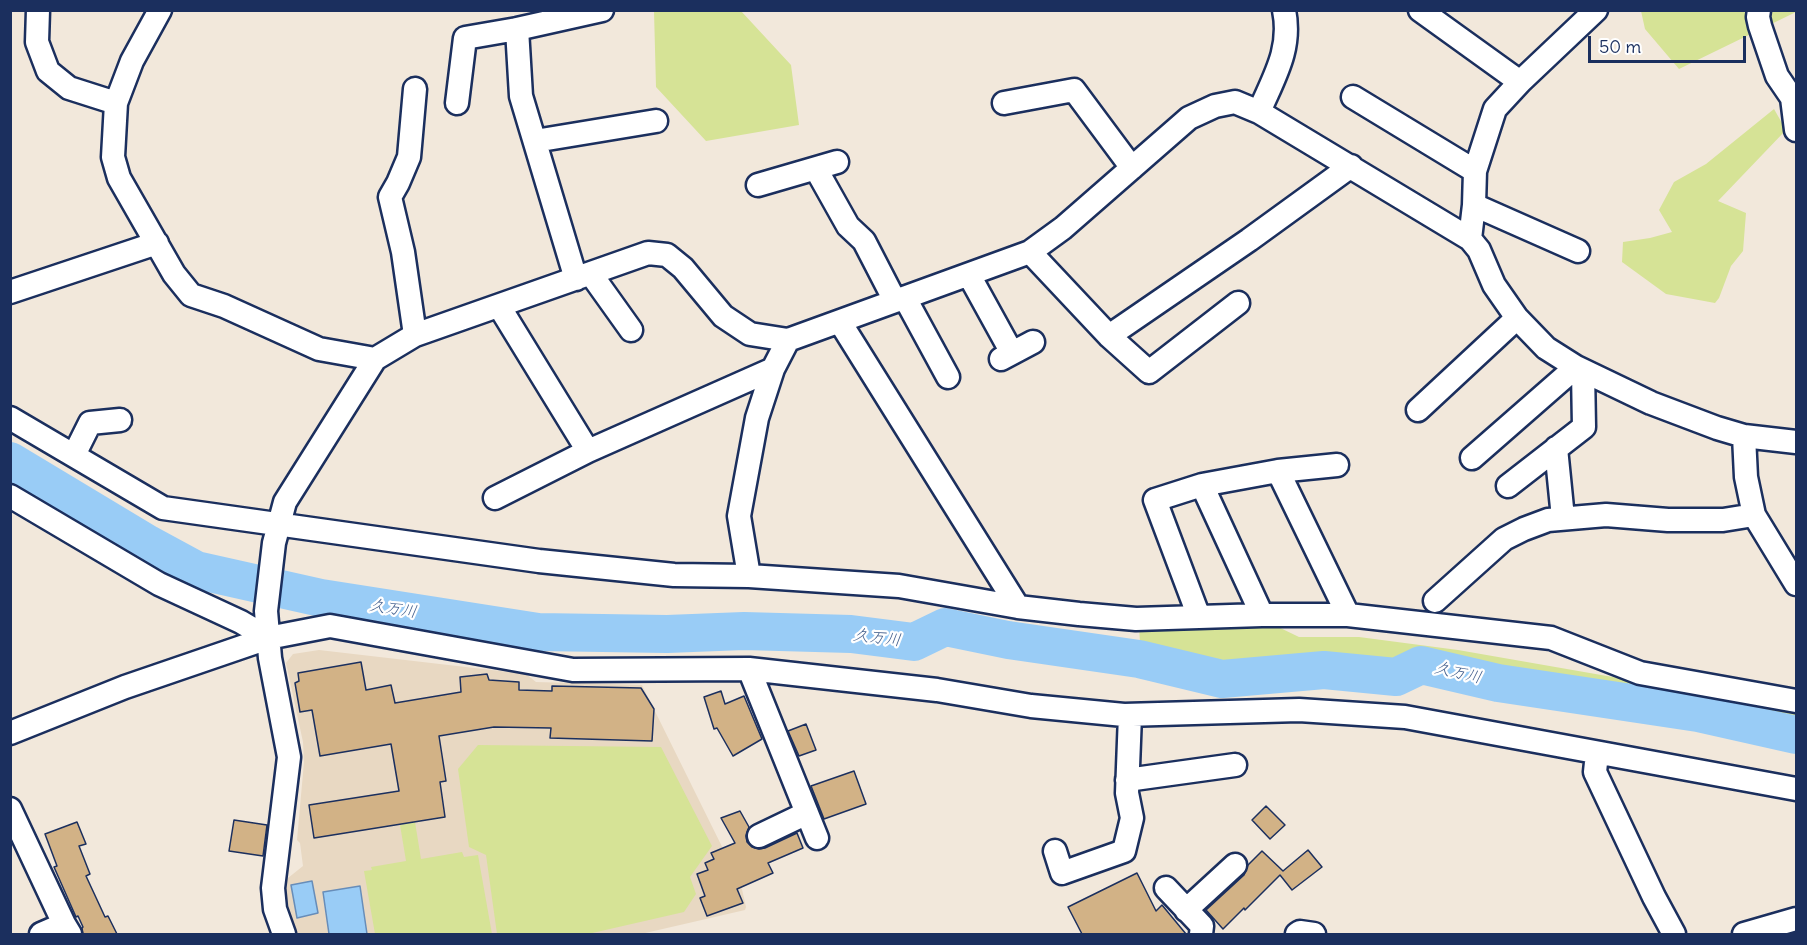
<!DOCTYPE html>
<html>
<head>
<meta charset="utf-8">
<style>
	body { margin:0 }
	#map { position:relative; width:1807px; height:945px; overflow:hidden; background:#f2e8db; font-family:Delius,sans-serif }
	canvas { display:block }
	.frame { position:absolute; inset:0; border:12px solid #1b2f5e; pointer-events:none }
	.scale { position:absolute; left:1588px; top:36px; width:158px; height:27px; box-sizing:border-box; border:3px solid #1b2f5e; border-top:0; padding-left:8px; font-size:18px; line-height:21px; white-space:nowrap; color:#1b2f5e; -webkit-text-stroke:4px #fff; paint-order:stroke }
</style>
</head>
<body>
<div id="map">
<canvas width="1807" height="945"></canvas>
<div class="frame"></div>
<div class="scale">50 m</div>
</div>
<script>
const ctx = document.querySelector('canvas').getContext('2d');
ctx.lineJoin = 'round';
function paint(path, color) { ctx.fillStyle = color; ctx.fill(path, 'evenodd'); }
function stroke(path, color, width, dash) { ctx.strokeStyle = color; ctx.lineWidth = width; ctx.lineCap = dash ? 'butt' : 'round'; ctx.setLineDash(dash || []); ctx.stroke(path); }
function drawText(font, color, halo, rows, align = 'center') {
  ctx.font = font + ' Delius,"Klee One",sans-serif'; ctx.lineWidth = 4.5; ctx.setLineDash([]); ctx.textBaseline = 'middle'; ctx.strokeStyle = halo; ctx.fillStyle = color; for (const [text, x, y, turn = 0] of rows) {
    ctx.save(); ctx.translate(x, y); ctx.rotate((+turn || 0) * Math.PI / 180); ctx.textAlign = isNaN(turn) ? turn : align; if (halo) ctx.strokeText(text, 0, 0); ctx.fillText(text, 0, 0); ctx.restore();
  }
}
const built = new Path2D(`
	M 319,650 L 526,674 L 536,682 L 642,685 L 741,885 L 746,907 L 745,910 L 641,934 L 292,934 L 283,907 L 283,882 L 303,866 L 300,843 L 297,840 L 304,762 L 303,742 L 286,663 L 293,654 Z`);
const green = new Path2D(`
	M 1796,10 L 1796,12 L 1679,69 L 1645,29 L 1641,11 Z
	M 654,11 L 741,11 L 791,65 L 799,125 L 706,141 L 656,87 Z
	M 1774,109 L 1786,130 L 1718,201 L 1746,213 L 1743,251 L 1731,266 L 1719,298 L 1715,303 L 1666,294 L 1622,262 L 1623,242 L 1650,238 L 1672,232 L 1659,210 L 1674,182 L 1706,164 Z
	M 1270,623 L 1299,637 L 1359,637 L 1458,650 L 1796,709 L 1796,724 L 1691,700 L 1675,701 L 1656,695 L 1596,689 L 1560,679 L 1404,655 L 1410,662 L 1394,668 L 1358,667 L 1328,659 L 1223,671 L 1169,660 L 1153,653 L 1140,643 L 1139,625 Z
	M 478,745 L 661,747 L 712,846 L 690,877 L 696,894 L 684,912 L 588,934 L 497,934 L 486,855 L 469,847 L 458,769 Z
	M 415,822 L 421,859 L 462,852 L 464,857 L 478,855 L 492,934 L 375,934 L 364,871 L 372,870 L 371,867 L 406,861 L 400,825 Z`);
const water = new Path2D(`
	M 312,881 L 318,913 L 297,918 L 291,885 Z
	M 360,886 L 367,934 L 329,934 L 323,892 Z`);
const river = new Path2D(`
	M 10,461 L 148,544 L 196,570 L 321,598 L 538,632 L 667,634 L 744,631 L 851,634 L 914,642 L 945,627 L 1008,640 L 1139,659 L 1222,679 L 1324,670 L 1396,677 L 1421,665 L 1498,683 L 1698,713 L 1796,735`);
const building = new Path2D(`
	M 361,662 L 366,690 L 391,685 L 395,703 L 461,692 L 460,677 L 487,674 L 489,680 L 519,682 L 519,690 L 552,691 L 552,686 L 641,688 L 654,709 L 652,741 L 550,738 L 551,728 L 494,727 L 439,736 L 446,781 L 440,782 L 445,817 L 314,838 L 309,805 L 399,791 L 391,744 L 320,756 L 312,710 L 300,712 L 295,683 L 299,681 L 298,673 Z
	M 721,691 L 725,704 L 744,696 L 762,739 L 733,756 L 717,728 L 714,729 L 704,697 Z
	M 806,724 L 816,750 L 799,756 L 788,731 Z
	M 854,771 L 866,804 L 824,819 L 811,786 Z
	M 1266,806 L 1285,825 L 1270,839 L 1252,820 Z
	M 740,811 L 749,827 L 746,836 L 747,842 L 752,847 L 759,849 L 765,848 L 797,833 L 803,848 L 768,863 L 773,873 L 737,889 L 743,903 L 707,916 L 700,898 L 705,896 L 697,874 L 708,870 L 705,863 L 714,859 L 711,853 L 735,843 L 721,818 Z
	M 234,820 L 267,825 L 263,856 L 229,851 Z
	M 77,822 L 86,844 L 79,846 L 90,874 L 86,876 L 105,917 L 108,916 L 117,934 L 83,934 L 82,928 L 83,927 L 78,916 L 76,917 L 54,867 L 57,866 L 45,834 Z
	M 1308,850 L 1322,867 L 1292,890 L 1280,875 L 1245,910 L 1244,908 L 1223,929 L 1206,910 L 1244,875 L 1248,865 L 1262,851 L 1283,871 Z
	M 1137,873 L 1156,911 L 1162,905 L 1186,934 L 1082,934 L 1068,907 Z`);
const minor = new Path2D(`
	M 38,10 L 37,42 L 48,71 L 69,88 L 116,103
	M 160,10 L 132,61 L 116,103 L 113,157 L 119,178 L 174,274 L 191,295 L 224,306 L 319,349 L 375,359
	M 1420,10 L 1520,82
	M 1759,10 L 1758,17 L 1760,26 L 1777,76 L 1792,98 L 1796,130
	M 517,29 L 521,96 L 576,279
	M 1353,97 L 1475,171
	M 457,103 L 465,38 L 517,29 L 602,10
	M 1004,103 L 1074,90 L 1132,168
	M 1259,112 C 1274,77 1292,49 1284,10
	M 535,141 L 656,121
	M 816,169 L 848,226 L 864,241 L 895,301
	M 758,185 L 837,162
	M 1474,205 L 1578,251
	M 1470,239 L 1474,205 L 1475,171 L 1495,109 L 1520,82 L 1596,10
	M 1030,252 L 1109,336 L 1149,372 L 1238,303
	M 591,274 L 631,330
	M 969,275 L 1012,353
	M 10,292 L 157,243
	M 905,298 L 948,377
	M 499,306 L 588,451
	M 840,322 L 1018,607
	M 415,335 L 403,252 L 390,197 L 398,183 L 409,157 L 415,89
	M 1109,336 L 1249,240 L 1351,166
	M 1001,359 L 1033,342
	M 1418,410 L 1517,318
	M 10,418 L 163,508 L 539,561 L 674,575 L 749,576 L 899,586 L 1018,607 L 1079,614 L 1136,619 L 1262,615 L 1348,615 L 1551,638 L 1640,673 L 1796,701
	M 1744,436 L 1746,477 L 1754,515 L 1796,584
	M 1556,448 L 1563,518
	M 74,455 L 90,423 L 120,420
	M 1472,458 L 1576,367
	M 1278,471 L 1348,615
	M 1202,485 L 1278,471 L 1337,465
	M 1508,486 L 1584,427 L 1583,371
	M 10,496 L 159,584 L 241,622 L 268,638
	M 495,498 L 588,451 L 773,369 L 788,340 L 1030,252 L 1063,228 L 1189,118 L 1215,106 L 1235,102 L 1259,112 L 1470,239 L 1479,250 L 1494,285 L 1517,318 L 1546,348 L 1576,367 L 1651,403 L 1717,428 L 1744,436 L 1796,442
	M 749,576 L 739,516 L 757,418 L 773,369
	M 1435,601 L 1504,539 L 1524,529 L 1548,520 L 1606,515 L 1668,520 L 1723,520 L 1754,515
	M 1199,617 L 1155,500 L 1202,485 L 1262,615
	M 749,669 L 817,838
	M 10,733 L 125,687 L 268,638 L 330,626 L 573,670 L 749,669 L 937,690 L 1031,706 L 1124,715 L 1299,710 L 1405,717 L 1796,789
	M 1597,753 L 1595,772 L 1654,897 L 1674,934
	M 1127,780 L 1235,765
	M 10,809 L 64,924 L 70,934
	M 759,836 L 807,813
	M 1055,851 L 1062,873 L 1124,851 L 1132,818 L 1127,793 L 1130,715
	M 1166,888 L 1202,926 L 1201,934
	M 1186,910 L 1235,865
	M 41,934 L 64,924
	M 284,934 L 275,909 L 273,888 L 289,757 L 270,658 L 266,611 L 274,543 L 285,502 L 375,359 L 415,335 L 648,253 L 667,255 L 683,268 L 723,316 L 750,334 L 788,340
	M 1297,934 L 1300,932 L 1314,934
	M 1744,934 L 1796,919`);
const waterNames = [
	["久万川",393,609,9],
	["久万川",877,638,7],
	["久万川",1458,673,13]
];
paint(built, '#e8d8c2');
paint(green, '#d6e396');
paint(water, '#99ccf6');
stroke(water, '#678db9', 1.5);
stroke(river, '#99ccf6', 38);
paint(building, '#d2b286');
stroke(building, '#1b2f5e', 1.5);
stroke(minor, '#1b2f5e', 27);
stroke(minor, '#fff', 22);
drawText('italic 16px', '#415e8c', '#fff', waterNames);
</script>
</body>
</html>
